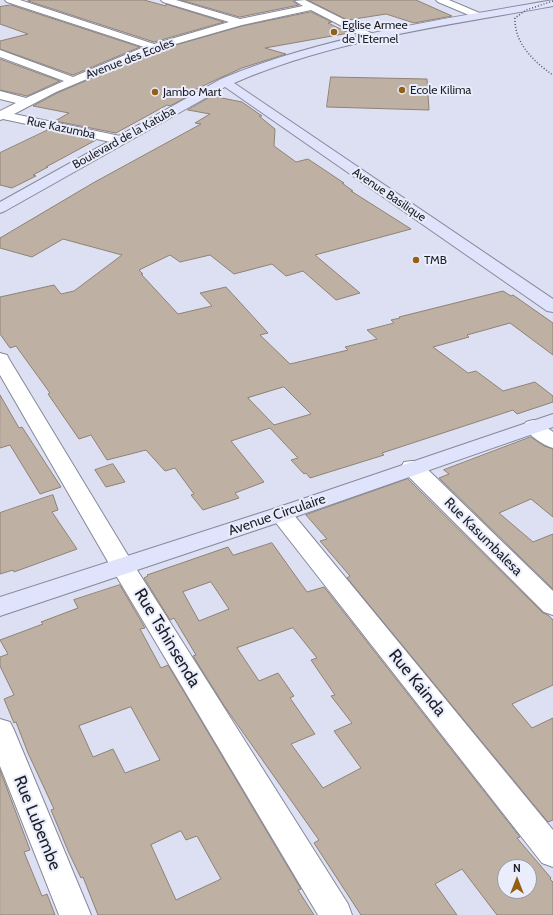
<!DOCTYPE html>
<html>
<head>
<meta charset="utf-8">
<style>
	body { margin:0 }
	#map { position:relative; width:553px; height:915px; overflow:hidden; background:#dddff2; font-family:Cabin,sans-serif }
	canvas { display:block }
	.north { position:absolute; left:497px; top:859px; width:40px; height:40px; box-sizing:border-box; background:#eaedfc; border:1px solid #989aa6; border-radius:50%; rotate:0deg; font-size:11px; font-weight:700; line-height:16px; text-align:center; color:#1d1e25 }
	.north::after { content:''; display:block; margin:auto; width:14px; height:18px; background:#946015; clip-path:polygon(50% 0,100% 100%,50% 72%,0 100%) }
</style>
</head>
<body>
<div id="map">
<canvas width="553" height="915"></canvas>
<div class="north">N</div>
</div>
<script>
const ctx = document.querySelector('canvas').getContext('2d');
ctx.lineJoin = 'round';
function paint(path, color) { ctx.fillStyle = color; ctx.fill(path, 'evenodd'); }
function stroke(path, color, width, dash) { ctx.strokeStyle = color; ctx.lineWidth = width; ctx.lineCap = dash ? 'butt' : 'round'; ctx.setLineDash(dash || []); ctx.stroke(path); }
function drawText(font, color, halo, rows, align = 'center') {
  ctx.font = font + ' Cabin,sans-serif'; ctx.lineWidth = 4; ctx.setLineDash([]); ctx.textBaseline = 'middle'; ctx.strokeStyle = halo; ctx.fillStyle = color; for (const [text, x, y, turn = 0] of rows) {
    ctx.save(); ctx.translate(x, y); ctx.rotate((+turn || 0) * Math.PI / 180); ctx.textAlign = isNaN(turn) ? turn : align; if (halo) ctx.strokeText(text, 0, 0); ctx.fillText(text, 0, 0); ctx.restore();
  }
}
const building = new Path2D(`
	M 32,0 L 144,0 L 166,6 L 166,4 L 224,22 L 154,42 L 28,1 Z
	M 181,0 L 294,0 L 294,2 L 299,5 L 240,17 Z
	M 308,0 L 416,0 L 452,16 L 414,23 L 386,14 L 348,20 Z
	M 11,5 L 140,47 L 73,75 L 0,49 L 0,41 L 28,34 L 0,24 L 0,7 Z
	M 311,12 L 332,22 L 328,23 L 349,33 L 265,48 L 286,54 L 242,68 L 220,78 L 190,92 L 194,93 L 170,106 L 167,105 L 116,133 L 55,121 L 69,113 L 33,106 L 57,93 L 158,50 L 242,26 Z
	M 0,59 L 60,81 L 27,96 L 0,90 Z
	M 331,77 L 427,79 L 429,110 L 327,107 Z
	M 212,96 L 242,102 L 262,116 L 259,116 L 275,129 L 274,146 L 296,162 L 308,159 L 344,183 L 342,183 L 353,191 L 351,191 L 411,229 L 315,255 L 360,293 L 336,300 L 303,271 L 286,276 L 272,264 L 234,274 L 210,255 L 180,262 L 170,255 L 139,270 L 143,274 L 141,274 L 178,314 L 212,306 L 200,293 L 226,287 L 268,333 L 260,335 L 290,364 L 348,350 L 345,347 L 377,339 L 367,330 L 394,323 L 391,320 L 400,318 L 399,317 L 503,291 L 511,296 L 513,295 L 553,323 L 553,355 L 510,323 L 467,335 L 469,337 L 433,347 L 468,373 L 476,371 L 503,391 L 535,382 L 553,396 L 553,402 L 517,414 L 513,410 L 382,453 L 384,455 L 310,478 L 306,473 L 304,474 L 291,460 L 298,458 L 270,428 L 231,441 L 264,482 L 235,493 L 239,498 L 203,510 L 191,495 L 194,494 L 175,468 L 165,471 L 146,450 L 107,460 L 91,435 L 79,439 L 48,394 L 50,393 L 16,346 L 10,348 L 0,334 L 0,297 L 54,285 L 61,294 L 74,291 L 122,255 L 63,239 L 32,257 L 0,248 L 0,238 L 93,183 L 201,124 L 195,123 L 210,114 L 188,110 ZM 284,387 L 311,414 L 274,425 L 248,398 Z
	M 48,130 L 96,140 L 46,167 L 48,167 L 33,175 L 36,176 L 12,188 L 0,185 L 0,153 Z
	M 0,395 L 19,428 L 22,427 L 61,487 L 40,494 L 10,445 L 0,448 Z
	M 531,437 L 544,446 L 553,449 L 553,517 L 531,499 L 499,513 L 533,542 L 553,534 L 553,589 L 439,478 L 449,474 L 444,470 Z
	M 113,464 L 125,482 L 106,487 L 95,470 Z
	M 408,479 L 543,613 L 548,615 L 553,620 L 553,685 L 512,704 L 532,728 L 553,718 L 553,820 L 548,822 L 347,578 L 350,576 L 320,541 L 327,539 L 306,515 Z
	M 53,495 L 58,510 L 52,512 L 77,549 L 14,572 L 13,570 L 0,574 L 0,513 Z
	M 272,543 L 307,592 L 324,587 L 520,837 L 517,838 L 551,878 L 550,879 L 553,882 L 553,915 L 497,915 L 462,869 L 435,884 L 457,915 L 361,915 L 314,843 L 319,840 L 225,707 L 193,656 L 196,655 L 174,618 L 170,620 L 144,578 L 148,576 L 147,575 L 228,547 L 233,555 ZM 211,582 L 229,609 L 199,621 L 183,592 ZM 293,628 L 317,658 L 311,660 L 335,695 L 331,696 L 352,723 L 334,731 L 361,768 L 323,788 L 291,744 L 315,734 L 290,698 L 294,696 L 278,673 L 259,681 L 237,648 ZM 505,867 L 529,867 L 529,891 L 505,891 Z
	M 120,585 L 145,628 L 140,629 L 161,668 L 168,665 L 301,889 L 298,890 L 314,915 L 98,915 L 83,877 L 81,878 L 69,853 L 51,810 L 54,809 L 28,753 L 16,722 L 14,723 L 4,699 L 14,695 L 0,666 L 0,657 L 8,654 L 0,640 L 43,624 L 41,622 L 78,608 L 74,600 ZM 131,707 L 160,760 L 125,773 L 113,749 L 93,757 L 79,726 ZM 181,831 L 186,840 L 197,836 L 221,879 L 176,900 L 151,845 Z
	M 0,770 L 30,850 L 24,852 L 42,896 L 47,894 L 55,915 L 0,915 Z`);
const street = new Path2D(`
	M 5,0 L 20,0 L 154,44 L 229,22 L 163,2 L 161,0 L 176,0 L 240,19 L 303,6 L 295,1 L 305,0 L 375,35 L 376,37 L 375,39 L 367,39 L 311,10 L 242,25 L 158,49 L 56,92 L 14,114 L 125,137 L 126,140 L 125,143 L 120,144 L 3,119 L 0,120 L 0,111 L 16,103 L 0,99 L 0,91 L 26,98 L 64,81 L 0,57 L 0,50 L 73,77 L 144,47 L 7,2 Z
	M 436,0 L 449,0 L 482,14 L 484,16 L 479,19 L 476,18 L 438,2 Z
	M 0,353 L 7,355 L 9,359 L 132,562 L 348,904 L 352,915 L 318,915 L 111,567 L 0,375 Z
	M 533,420 L 540,422 L 553,432 L 553,448 C 542,445 529,435 523,426 L 526,422 Z
	M 412,461 L 420,462 L 553,591 L 553,615 L 544,612 L 404,472 L 401,467 L 404,462 Z
	M 281,507 L 289,509 L 553,830 L 553,867 L 542,863 L 273,519 L 270,514 L 273,509 Z
	M 0,719 L 10,722 L 14,730 L 91,915 L 59,915 L 0,766 Z`);
const secondary = new Path2D(`
	M 553,0 L 553,6 C 446,26 335,39 234,83 L 553,299 L 553,312 L 547,311 L 225,87 L 5,211 L 0,213 L 0,202 L 221,79 C 326,35 441,20 553,0 Z
	M 553,414 L 553,427 L 289,519 L 0,616 L 0,597 L 273,509 Z`);
const rail = new Path2D(`
	M 553,1 L 526,10 L 515,18 C 514,43 534,62 553,75`);
const markers = [
	[334,32,4,"#946015"],
	[402,90,4,"#946015"],
	[155,92,4,"#946015"],
	[416,260,4,"#946015"]
];
const farPoinames = [
	["Eglise Armee",342,25],
	["de l'Eternel",342,39],
	["Ecole Kilima",410,90],
	["Jambo Mart",163,92],
	["TMB",424,260]
];
const farStreetnames = [
	["Avenue des Ecoles",130,59,-21],
	["Rue Kazumba",61,128,12],
	["Boulevard de la Katuba",124,138,-29],
	["Avenue Basilique",389,195,34]
];
const streetNames = [
	["Avenue Circulaire",277,515,-19],
	["Rue Kasumbalesa",483,537,45]
];
const nearStreetnames = [
	["Rue Tshinsenda",167,638,59],
	["Rue Kainda",417,683,51],
	["Rue Lubembe",37,823,68]
];
paint(building, '#beb0a2');
stroke(building, '#8f8275', 1);
stroke(street, '#86899a', 2);
stroke(secondary, '#86899a', 2);
paint(street, '#fff');
paint(secondary, '#e0e3fc');
stroke(rail, '#555661', 1.5, [1, 2]);
for (const [x, y, r, color] of markers) { const dot = new Path2D(); dot.arc(x, y, r, 0, 2 * Math.PI); ctx.fillStyle = color; ctx.fill(dot); stroke(dot, '#eaedfc', 1.5); }
drawText('12px', '#1d1e25', '#eaedfc', farPoinames, 'left');
drawText('12px', '#1d1e25', '#eaedfc', farStreetnames);
drawText('14px', '#1d1e25', '#eaedfc', streetNames);
drawText('17px', '#1d1e25', '#eaedfc', nearStreetnames);
</script>
</body>
</html>
